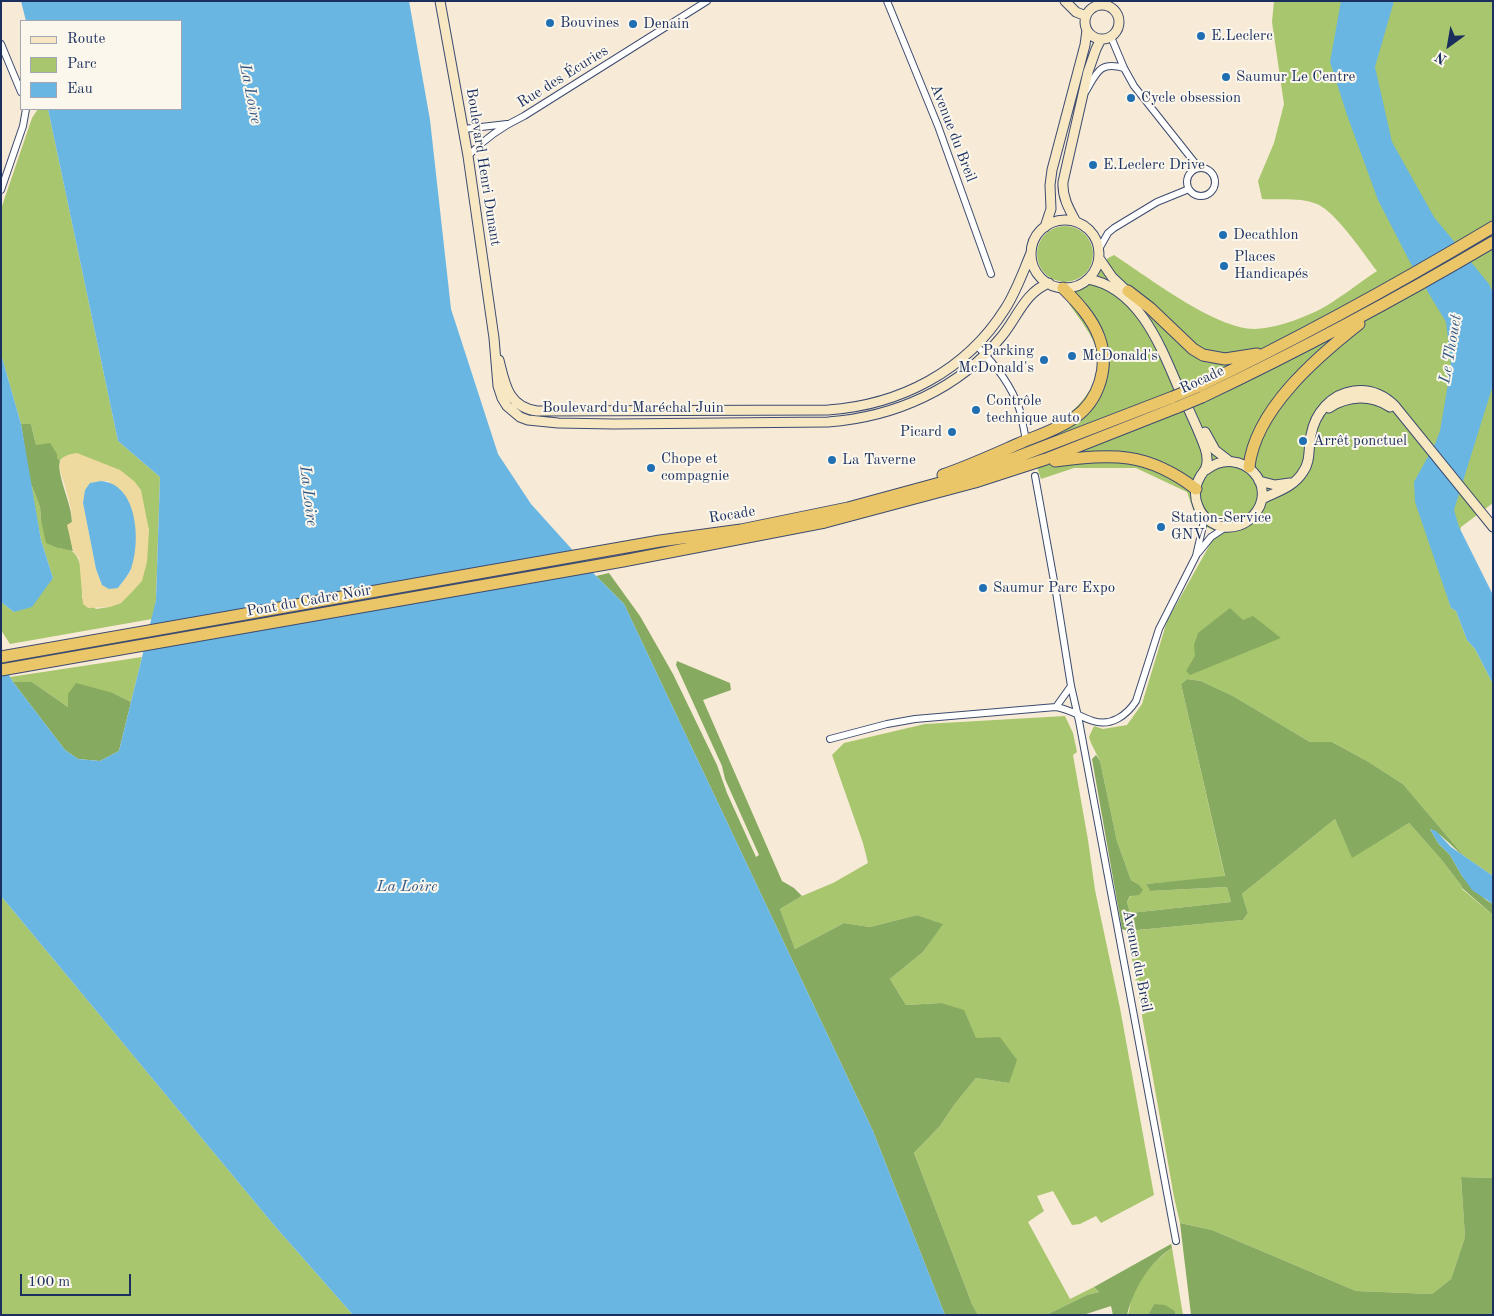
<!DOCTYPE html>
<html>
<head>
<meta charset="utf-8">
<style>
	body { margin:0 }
	#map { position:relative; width:1494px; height:1316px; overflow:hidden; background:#f7ead6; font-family:"Old Standard TT",serif }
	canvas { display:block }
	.frame { position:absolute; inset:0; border:2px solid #1b2f5e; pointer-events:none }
	.legend { position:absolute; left:20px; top:20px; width:162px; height:90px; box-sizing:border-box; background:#fbf7ec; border:1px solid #a1a7b3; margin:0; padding:6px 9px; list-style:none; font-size:15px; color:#1b2f5e }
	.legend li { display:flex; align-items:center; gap:10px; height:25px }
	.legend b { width:25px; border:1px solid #a1a7b3 }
	.north { position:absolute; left:1424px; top:20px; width:50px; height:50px; -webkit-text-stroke:4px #fbf7ec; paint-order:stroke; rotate:212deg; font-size:14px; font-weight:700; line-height:20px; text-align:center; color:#1b2f5e }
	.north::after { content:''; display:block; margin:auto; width:18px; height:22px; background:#1b2f5e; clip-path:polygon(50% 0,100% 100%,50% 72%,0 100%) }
	.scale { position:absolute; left:20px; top:1274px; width:111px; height:22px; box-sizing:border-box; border:2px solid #1b2f5e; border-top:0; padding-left:6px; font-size:15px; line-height:18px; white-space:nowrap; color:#1b2f5e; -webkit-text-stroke:4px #fbf7ec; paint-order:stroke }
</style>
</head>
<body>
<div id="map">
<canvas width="1494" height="1316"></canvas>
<div class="frame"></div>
<ul class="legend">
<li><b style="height:6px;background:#f7e8c3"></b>Route</li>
<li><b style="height:14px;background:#a8c66d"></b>Parc</li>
<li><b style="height:14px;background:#69b6e3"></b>Eau</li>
</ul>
<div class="north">N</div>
<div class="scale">100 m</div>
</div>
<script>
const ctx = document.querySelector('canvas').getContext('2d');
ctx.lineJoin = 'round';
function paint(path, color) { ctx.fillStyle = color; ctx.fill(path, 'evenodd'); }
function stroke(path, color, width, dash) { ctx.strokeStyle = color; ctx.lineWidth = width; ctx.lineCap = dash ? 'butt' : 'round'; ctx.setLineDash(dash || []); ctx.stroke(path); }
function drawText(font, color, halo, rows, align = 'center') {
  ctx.font = font + ' "Old Standard TT",serif'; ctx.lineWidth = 4; ctx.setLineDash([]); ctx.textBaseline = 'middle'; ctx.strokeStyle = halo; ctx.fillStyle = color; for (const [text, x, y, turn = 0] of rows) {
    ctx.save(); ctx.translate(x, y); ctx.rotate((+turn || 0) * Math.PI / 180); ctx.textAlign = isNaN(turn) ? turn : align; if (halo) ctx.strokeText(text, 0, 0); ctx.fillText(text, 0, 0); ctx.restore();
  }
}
const green = new Path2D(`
	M 1274,1 L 1493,1 L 1493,503 L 1461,527 L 1446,592 L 1451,608 L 1456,611 L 1467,640 L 1475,649 L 1493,684 L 1493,876 L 1464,856 L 1403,784 L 1367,761 L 1332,742 L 1310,742 L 1233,696 L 1201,681 L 1187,679 L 1181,684 L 1225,877 L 1146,884 L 1150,891 L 1227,887 L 1231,902 L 1130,913 L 1127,902 L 1138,884 L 1131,880 L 1117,841 L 1100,761 L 1091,743 L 1089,737 L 1094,726 L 1103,729 L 1127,725 L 1142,704 L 1167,621 L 1217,532 L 1202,525 L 1194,512 L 1187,492 L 1136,468 L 1074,468 L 1041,479 L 1026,434 C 1036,430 1049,427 1058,421 C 1081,408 1105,378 1097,351 C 1093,335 1078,317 1069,304 L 1075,292 L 1108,258 L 1114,255 C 1148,277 1215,329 1255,329 C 1276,328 1297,320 1317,311 C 1335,302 1359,283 1377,271 C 1363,253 1337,213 1317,204 C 1301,197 1279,200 1262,199 L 1258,181 L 1274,143 L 1284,104 L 1272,22 Z
	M 38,109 L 48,109 L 118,441 L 160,477 L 156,600 L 152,619 L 10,644 L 1,630 L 1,602 L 14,612 L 53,578 L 41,540 L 30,481 L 40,507 L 41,520 L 58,548 C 62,549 70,549 73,552 C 84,562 83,584 82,598 L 96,609 L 109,607 L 121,603 L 149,531 L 140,490 L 62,458 L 60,461 L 36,445 L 31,424 L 21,424 L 1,354 L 1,209 L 32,118 Z
	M1037 254a28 28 0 1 1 56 0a28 28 0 1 1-56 0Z
	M 142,657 L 131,702 L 113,693 L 68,707 L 32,682 L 13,682 L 10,677 Z
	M 1065,716 L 1073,733 L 1077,752 L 1073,755 L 1088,840 L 1095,890 L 1120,1008 L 1154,1195 L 1101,1223 L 1096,1216 L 1080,1224 L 1072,1225 L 1053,1191 L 1037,1196 L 1044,1211 L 1028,1222 L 1070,1299 L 1094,1287 L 1099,1292 L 1087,1295 L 1046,1315 L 978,1315 L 972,1304 L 914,1153 L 940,1126 L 954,1105 L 976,1078 L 1009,1083 L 976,1038 L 941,1003 L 906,1005 L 890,979 L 923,952 L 942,924 L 917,915 L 870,927 L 844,923 L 795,949 L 780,909 L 802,896 L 833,883 L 868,863 L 863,843 L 832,755 L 844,743 L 925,724 Z
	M 1335,819 L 1352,857 L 1409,823 L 1440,858 L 1461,885 L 1462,889 L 1493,915 L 1493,1178 L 1461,1177 L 1465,1237 L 1451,1279 L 1432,1294 L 1356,1291 L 1212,1230 L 1180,1223 L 1174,1197 L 1127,931 L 1243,920 L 1248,913 L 1242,894 Z
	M 1,896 L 273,1224 L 353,1315 L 1,1315 Z
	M 1172,1248 L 1183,1315 L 1175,1315 L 1175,1311 L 1154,1304 L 1148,1315 L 1128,1315 C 1130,1307 1131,1298 1134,1291 C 1141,1275 1158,1258 1172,1248 Z`);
const forest = new Path2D(`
	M 21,424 L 31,424 L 36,445 L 50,443 L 57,454 L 57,458 L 60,461 C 56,474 72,504 72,522 L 68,525 L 73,551 L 58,548 L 46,543 L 41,520 L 40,507 L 30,481 Z
	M 609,573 L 640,616 L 673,674 L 717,765 L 727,793 L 756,857 L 759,855 L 725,779 L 722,766 L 676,665 L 677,661 L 730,683 L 731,690 L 703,700 L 782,881 L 794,888 L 802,896 L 780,909 L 795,949 L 844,923 L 870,927 L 917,915 L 943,924 L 923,952 L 890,979 L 906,1005 L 941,1003 L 964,1010 L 976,1038 L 1000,1037 L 1017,1060 L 1009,1083 L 976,1078 L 954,1105 L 940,1126 L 914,1153 L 972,1304 L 978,1315 L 945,1315 L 873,1131 L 624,604 L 596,576 Z
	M 1230,608 L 1243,620 L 1253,616 L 1281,638 L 1190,675 L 1186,671 L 1195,656 L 1194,645 L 1198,633 Z
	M 1187,679 L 1201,681 L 1233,696 L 1310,742 L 1332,742 L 1367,761 L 1403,784 L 1464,856 C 1454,849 1440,832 1430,829 L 1438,843 L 1450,855 L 1462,876 L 1486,900 L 1493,904 L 1493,915 L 1462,888 L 1461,885 L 1440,858 L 1409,823 L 1352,858 L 1335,819 L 1242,894 L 1248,913 L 1243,920 L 1127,931 L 1122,929 L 1092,759 L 1096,755 L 1100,761 L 1117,841 L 1131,880 L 1138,884 L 1143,890 L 1139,895 L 1130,896 L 1127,902 L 1130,913 L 1231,902 L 1227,887 L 1150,891 L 1146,884 L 1225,876 L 1181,684 Z
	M 13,682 L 32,682 L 68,707 L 68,694 L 76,683 L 113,693 L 131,702 L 119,751 L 100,761 L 78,759 L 65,750 Z
	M 1461,1177 L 1493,1178 L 1493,1315 L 1191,1315 L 1180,1223 L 1212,1230 L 1356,1291 L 1432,1294 L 1451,1279 L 1465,1237 Z
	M 1171,1244 L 1172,1248 C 1148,1264 1134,1288 1127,1315 L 1113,1315 L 1111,1306 L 1083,1315 L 1046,1315 L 1087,1295 L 1099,1292 L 1094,1287 Z
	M 1154,1304 L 1165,1305 L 1175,1311 L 1175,1315 L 1148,1315 Z`);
const sand = new Path2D(`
	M 77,453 L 120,470 L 134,481 L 141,490 L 149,531 L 147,562 L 142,581 L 131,593 L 121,603 L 109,607 L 88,608 L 83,604 L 79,558 L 73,551 L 67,525 L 72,522 C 72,509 68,498 65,486 C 60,469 52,456 77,453 ZM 102,481 L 109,481 L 131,571 L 118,588 L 102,585 L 96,569 L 83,503 L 91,483 Z`);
const water = new Path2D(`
	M 21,1 L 409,1 L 430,120 L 451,309 L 498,454 L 531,504 L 596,576 L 624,604 L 873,1131 L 945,1315 L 353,1315 L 273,1224 L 1,896 L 1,661 L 13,682 L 65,750 L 78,759 L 100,761 L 119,751 L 156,600 L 160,477 L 118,441 L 48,109 L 181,109 L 181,21 L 26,21 Z
	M 1341,1 L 1394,1 L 1375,67 L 1392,142 L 1434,217 L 1489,284 L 1493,293 L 1493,385 L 1454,510 L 1459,527 L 1493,595 L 1493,684 L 1475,649 L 1467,640 L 1456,611 L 1451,608 L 1415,502 L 1414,482 L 1435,444 L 1440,431 L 1451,366 L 1446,322 L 1411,264 L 1378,200 L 1347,115 L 1330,62 Z
	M 1,354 L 21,424 L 41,540 L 53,578 L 32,607 L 14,612 L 1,602 Z
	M 101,481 C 138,484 141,542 131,569 C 128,576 122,582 118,588 L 109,589 L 102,585 L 96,569 L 83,503 L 85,490 L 90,483 Z
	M 1430,829 L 1436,831 L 1451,847 L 1493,876 L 1493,904 L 1472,890 L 1462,876 L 1450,855 L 1438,843 Z`);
const street = new Path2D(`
	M 887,1 L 938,126 L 991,274
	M 1111,37 L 1124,68 L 1134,86 L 1199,168
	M 1,44 L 21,92
	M 1086,91 C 1097,72 1100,61 1124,68
	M 464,129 L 507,124
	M 468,156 C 485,138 503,126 524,116 L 707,1
	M1187 182a14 14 0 1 1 28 0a14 14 0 1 1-28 0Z
	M 1,190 L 23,126 L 26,109
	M 1099,249 L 1108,233 L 1114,228 L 1157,202 L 1189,189
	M 976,345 C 993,362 1011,385 1019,408 C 1022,416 1023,426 1025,435
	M 1035,476 L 1056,592 L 1071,686 L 1079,721 L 1176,1241
	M 1198,553 L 1211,537 L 1226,527
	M 1056,707 L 1071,686
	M 830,739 L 887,724 L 915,719 L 1056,707 C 1070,709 1080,717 1093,721 C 1111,727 1127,715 1136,701 L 1159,629 L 1196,556 L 1205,517`);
const secondary = new Path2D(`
	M 440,1 L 468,156 L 494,338 L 498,386 L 502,398 L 507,406 L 520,417 L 528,420 L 558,423 L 614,424 L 828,422 C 895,417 959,389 1002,336 C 1017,318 1025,292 1049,283
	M 1065,1 L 1076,12 L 1086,16
	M1085 22a17 17 0 1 1 34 0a17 17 0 1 1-34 0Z
	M1031 254a34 34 0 1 1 68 0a34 34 0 1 1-68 0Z
	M 1076,222 C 1069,209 1062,197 1063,182 L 1088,72 L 1096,49 L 1101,39
	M 1045,227 L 1051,209 L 1050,185 L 1052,170 L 1085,45 L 1087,30
	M 1099,258 L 1112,277 L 1132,296
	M 1088,279 C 1139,288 1161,347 1179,389 C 1188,408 1198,428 1205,448 C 1207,454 1208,461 1206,467 C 1205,471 1202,473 1200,477 C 1195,486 1194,497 1198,506 C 1202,517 1212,525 1224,527 C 1234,528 1245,525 1252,517 C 1282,487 1241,443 1206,470
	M 499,360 C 505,384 508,407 537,411 L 828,410 C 900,405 966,371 1005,309 C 1016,292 1023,272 1031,253
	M 1329,408 C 1349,395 1371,395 1390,407
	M 1205,432 L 1215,450 L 1228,460
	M 1259,481 L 1275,485 L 1290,483
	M 1262,499 C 1276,492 1294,487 1303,472 C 1311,461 1308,448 1311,435 C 1315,413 1331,394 1354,391 C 1370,389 1384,395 1395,406 L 1493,527`);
const highway = new Path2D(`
	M 1128,291 L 1150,308 L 1193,349 L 1203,355 L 1225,359 L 1257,354
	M 1197,387 C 1298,339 1396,285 1493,227
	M 1202,397 C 1301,350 1398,298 1493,242
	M 1055,461 C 1113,454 1146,451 1196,489
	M 1249,467 C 1255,410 1317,357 1359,324
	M 943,475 C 969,466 993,455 1018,444 C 1036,436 1057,430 1074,418 C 1099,401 1110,366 1099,337 C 1092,318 1077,302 1063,288
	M 1,657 L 660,541 L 741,530 L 848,508 L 973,474 L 1173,397
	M 1,670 L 623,561 L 825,522 L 975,482 L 1046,459 L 1178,407`);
const highwayBridge = new Path2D(`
	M 1173,397 L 1197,387
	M 1178,407 L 1202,397`);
const markers = [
	[550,23,5,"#1f6fb2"],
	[633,24,5,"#1f6fb2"],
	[1201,36,5,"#1f6fb2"],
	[1226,77,5,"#1f6fb2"],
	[1131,98,5,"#1f6fb2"],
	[1093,165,5,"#1f6fb2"],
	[1223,235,5,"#1f6fb2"],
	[1224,266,5,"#1f6fb2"],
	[1072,356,5,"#1f6fb2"],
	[1044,360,5,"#1f6fb2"],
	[976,410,5,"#1f6fb2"],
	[952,432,5,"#1f6fb2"],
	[1303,441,5,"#1f6fb2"],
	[832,460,5,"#1f6fb2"],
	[651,468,5,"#1f6fb2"],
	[1161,527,5,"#1f6fb2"],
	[983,588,5,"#1f6fb2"]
];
const poiNames = [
	["Bouvines",560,23],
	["Denain",643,24],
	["E.Leclerc",1211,36],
	["Saumur Le Centre",1236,77],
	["Cycle obsession",1141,98],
	["E.Leclerc Drive",1103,165],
	["Decathlon",1233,235],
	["Places",1234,257],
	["Handicapés",1234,274],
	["Parking",1034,351,"right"],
	["McDonald's",1034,368,"right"],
	["McDonald's",1082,356],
	["Contrôle",986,401],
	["technique auto",986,418],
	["Picard",942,432,"right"],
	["Arrêt ponctuel",1313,441],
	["Chope et",661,459],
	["compagnie",661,476],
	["La Taverne",842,460],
	["Station-Service",1171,518],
	["GNV",1171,535],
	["Saumur Parc Expo",993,588]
];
const streetNames = [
	["Rue des Écuries",563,77,-32],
	["Avenue du Breil",953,133,69],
	["Boulevard Henri Dunant",483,167,81],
	["Rocade",1202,380,-25],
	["Boulevard du Maréchal Juin",633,408],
	["Rocade",732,515,-9],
	["Pont du Cadre Noir",309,601,-10],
	["Avenue du Breil",1137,961,79]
];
const waterNames = [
	["La Loire",250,94,79],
	["Le Thouet",1451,349,-80],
	["La Loire",308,496,83],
	["La Loire",407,887]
];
paint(green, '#a8c66d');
paint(forest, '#86ab60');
paint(sand, '#eeda9e');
paint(water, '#69b6e3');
stroke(street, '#3c4b70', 8);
stroke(secondary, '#3c4b70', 11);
stroke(highway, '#3c4b70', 13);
stroke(street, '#fff', 6);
stroke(secondary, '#f7e8c3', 9);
stroke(highway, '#ebc669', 11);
stroke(highwayBridge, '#3c4b70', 13, []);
stroke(highwayBridge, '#ebc669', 11);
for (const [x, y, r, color] of markers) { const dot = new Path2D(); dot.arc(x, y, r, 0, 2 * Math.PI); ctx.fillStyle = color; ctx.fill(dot); stroke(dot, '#fbf7ec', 2); }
drawText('15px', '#1b2f5e', '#fbf7ec', poiNames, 'left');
drawText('15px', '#1b2f5e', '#fbf7ec', streetNames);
drawText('italic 16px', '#325886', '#fbf7ec', waterNames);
</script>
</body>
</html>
